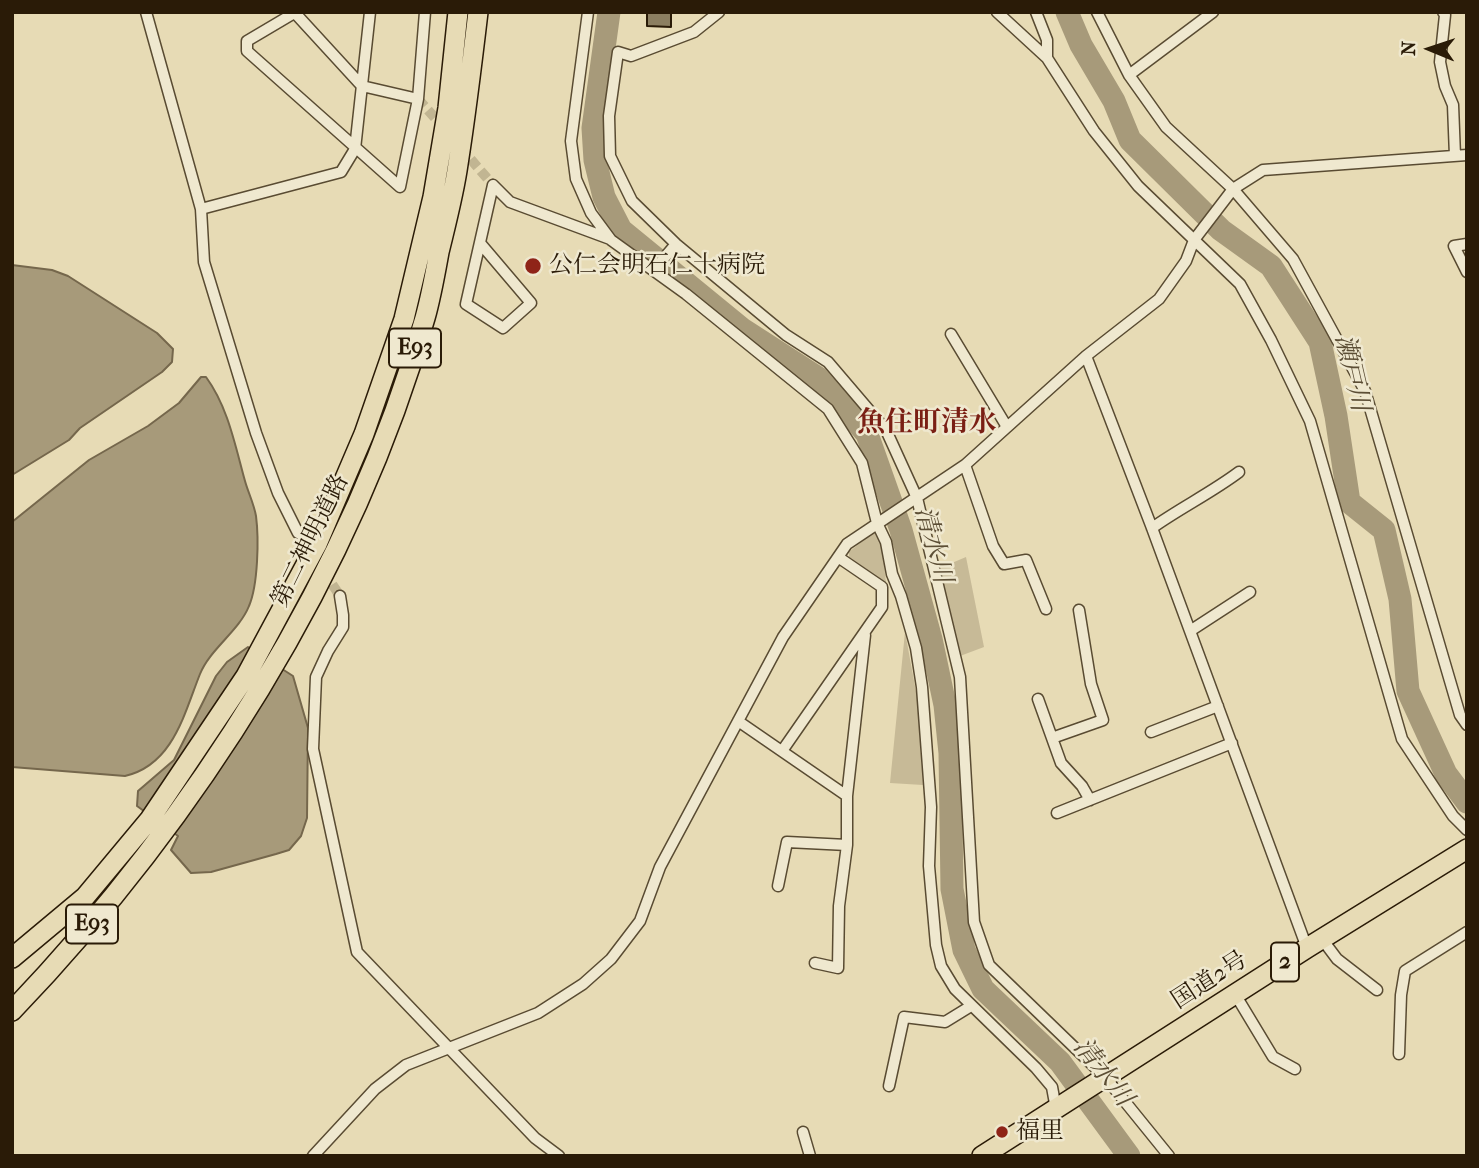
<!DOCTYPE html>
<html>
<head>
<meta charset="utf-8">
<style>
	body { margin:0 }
	#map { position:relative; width:1479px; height:1168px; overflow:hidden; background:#e7dbb5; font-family:"IM FELL French Canon",serif }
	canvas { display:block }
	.frame { position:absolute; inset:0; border:14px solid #2a1b07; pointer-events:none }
	.north { position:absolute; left:1395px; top:14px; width:70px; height:70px; -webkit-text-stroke:5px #efe8cf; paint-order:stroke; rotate:272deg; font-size:19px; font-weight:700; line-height:28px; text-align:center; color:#2a1b07 }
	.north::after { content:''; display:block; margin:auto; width:24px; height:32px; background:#2a1b07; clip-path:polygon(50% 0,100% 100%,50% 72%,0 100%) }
</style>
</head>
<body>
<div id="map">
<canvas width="1479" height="1168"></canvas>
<div class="frame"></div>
<div class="north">N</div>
</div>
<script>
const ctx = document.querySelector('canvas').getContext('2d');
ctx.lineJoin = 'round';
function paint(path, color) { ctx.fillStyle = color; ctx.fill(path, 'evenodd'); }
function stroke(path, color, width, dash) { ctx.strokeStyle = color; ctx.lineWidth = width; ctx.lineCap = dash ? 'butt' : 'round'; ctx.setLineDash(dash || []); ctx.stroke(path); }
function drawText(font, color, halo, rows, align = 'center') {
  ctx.font = font + ' "IM FELL French Canon","Noto Serif JP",serif'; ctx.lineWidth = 5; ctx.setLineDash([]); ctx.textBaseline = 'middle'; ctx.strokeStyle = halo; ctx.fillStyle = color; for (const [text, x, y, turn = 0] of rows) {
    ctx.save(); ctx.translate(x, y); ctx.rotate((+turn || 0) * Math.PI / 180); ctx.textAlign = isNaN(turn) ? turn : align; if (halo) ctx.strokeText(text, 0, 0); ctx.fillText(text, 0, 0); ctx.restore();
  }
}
const green = new Path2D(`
	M 876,530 L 882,545 L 886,583 L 849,557 L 849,552 Z
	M 966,557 L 984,647 L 960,656 L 940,568 Z
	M 905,632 L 917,697 L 923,785 L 890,783 Z`);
const water = new Path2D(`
	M 12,265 L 52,270 L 68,276 L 157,333 L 173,349 L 172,362 L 162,372 L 80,428 L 69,440 L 12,475 Z
	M 201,377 L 206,377 C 228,407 235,445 245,481 C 248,492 254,504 256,516 C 259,539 258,585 249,606 C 239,631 210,649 200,674 C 184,714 173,765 125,776 L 12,767 L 12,522 L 89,460 L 148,426 L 179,403 Z
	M 248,647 L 293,676 L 308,728 L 307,818 L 301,836 L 289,850 L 276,854 L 211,872 L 191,873 L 171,850 L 178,836 L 137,806 L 138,791 L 174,760 L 216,676 L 227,662 Z`);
const river = new Path2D(`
	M 609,12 L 593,128 L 595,160 L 604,197 L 621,230 L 742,329 L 818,378 L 867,434 L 901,530 L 931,639 L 945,705 L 950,753 L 952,889 L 964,950 L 983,989 L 1060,1062 L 1129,1156
	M 1067,12 L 1081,45 L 1114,101 L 1130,140 L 1221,230 L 1271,266 L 1320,342 L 1336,416 L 1349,502 L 1384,530 L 1400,599 L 1408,691 L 1446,774 L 1467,802`);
const building = new Path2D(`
	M 647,12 L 671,12 L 671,27 L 647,26 Z`);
const streetTunnel = new Path2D(`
	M 418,99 L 444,128
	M 461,148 L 493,185
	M 298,533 L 313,556
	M 324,572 L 340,596`);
const street = new Path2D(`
	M 146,12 L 201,209 L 204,262 L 256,433 L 278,493 L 298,533
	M 296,12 L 247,41 L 247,51 L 400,187 L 418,99 L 425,12
	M 588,12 L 571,141 L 576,179 L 591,213 L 611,240 L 686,294 L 828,409 L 862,463 L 877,523 L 886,542 L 892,574 L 901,596 L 916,648 L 922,687 L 931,807 L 929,866 L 936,945 L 941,966 L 955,989 L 1036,1068 L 1052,1087 L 1056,1109
	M 719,12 L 694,32 L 631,56 L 618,52 L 609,116 L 610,156 L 632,201 L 676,244 L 786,335 L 828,362 L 886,430 L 917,498 L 960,677 L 974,922 L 989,965 L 1105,1077 L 1169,1156
	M 997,12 L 1047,58 L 1094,131 L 1138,186 L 1240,284 L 1271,340 L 1310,421 L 1402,739 L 1453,816 L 1467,830
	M 1036,12 L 1047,40 L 1047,58
	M 1097,12 L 1129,75 L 1166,127 L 1233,189 L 1293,259 L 1365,391 L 1460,715 L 1467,725
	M 1443,12 L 1445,15 L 1440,62 L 1445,86 L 1453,105 L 1455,156
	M 295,13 L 362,86 L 418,99
	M 1129,75 L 1213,12
	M 493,185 L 510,202 L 610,239
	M 201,209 L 341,172 L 355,149 L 370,12
	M 480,243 L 531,303 L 503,328 L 466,304 L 493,185
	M 1467,244 L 1454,246 L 1467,272
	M 654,270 L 676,244
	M 951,334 L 1007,427
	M 1086,356 L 1152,528 L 1307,948
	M 965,465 L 993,546 L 1004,564 L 1026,560 L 1046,609
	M 1152,528 C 1180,508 1211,493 1239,472
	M 340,596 L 343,615 L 343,627 L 328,651 L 316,677 L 313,749 L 357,952 L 535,1138 L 559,1156
	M 1190,631 L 1250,592
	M 1038,699 L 1061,763 L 1082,786 L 1090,800
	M 738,721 L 847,796 L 865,635
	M 1151,732 L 1218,706
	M 1052,738 L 1103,720 L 1091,684 L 1079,610
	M 782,751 L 882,607 L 882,587 L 838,557
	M 1057,813 L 1232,743
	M 778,886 L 787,842 L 847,845
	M 1322,939 L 1337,959 L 1377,990
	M 815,963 L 838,968 L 839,906 L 847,845 L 847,796
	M 1235,994 L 1273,1057 L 1295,1069
	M 1399,1054 L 1401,995 L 1405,971 L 1467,932
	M 889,1086 L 904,1017 L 945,1022 L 971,1006
	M 803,1132 L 810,1156
	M 313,1156 L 375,1089 L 406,1065 L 538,1013 L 583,984 L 611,959 L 640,921 L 660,867 L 783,637 L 847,544 L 965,465 L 1086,356 L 1159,299 L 1186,261 L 1194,240 L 1233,189 L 1263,170 L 1467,155`);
const highway = new Path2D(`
	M 12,958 L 85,897 L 150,819 L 246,676 L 317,544 L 364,434 L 404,319 L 433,197 L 448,108 L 458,12
	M 12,1011 C 195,820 352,575 425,318 C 431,297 435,274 439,252 C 446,223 454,193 458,164 C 466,113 472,63 478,12
	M 982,1156 L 1307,948 L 1467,849`);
const markers = [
	[533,266,9,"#8f2418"],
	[1002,1132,7,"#8f2418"]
];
const shields = [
	[415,348,52],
	[92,924,52],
	[1285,962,28]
];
const shieldNames = [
	["E93",415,348],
	["E93",92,924],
	["2",1285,962]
];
const poiNames = [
	["公仁会明石仁十病院",549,266],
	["福里",1016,1132]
];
const streetNames = [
	["第二神明道路",311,541,-64],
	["国道2号",1210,981,-33]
];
const waterNames = [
	["瀬戸川",1351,373,77],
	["清水川",932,545,75],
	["清水川",1102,1073,52]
];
const quarterNames = [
	["魚住町清水",927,424]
];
paint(green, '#c7ba97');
paint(water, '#a79a7a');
stroke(water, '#75674c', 2);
stroke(river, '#a79a7a', 23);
paint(building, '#8c7f61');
stroke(building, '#2a1b07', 2);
stroke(streetTunnel, '#c1b592', 10, [10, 5]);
stroke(street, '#594b32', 13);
stroke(highway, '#2a1b07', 22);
stroke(street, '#efe8cf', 10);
stroke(highway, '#e7dbb5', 19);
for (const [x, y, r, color] of markers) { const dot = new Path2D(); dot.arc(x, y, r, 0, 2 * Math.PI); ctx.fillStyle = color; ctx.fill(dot); stroke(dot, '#efe8cf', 2.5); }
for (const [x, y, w] of shields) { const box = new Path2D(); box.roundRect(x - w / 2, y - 19.5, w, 39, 5); ctx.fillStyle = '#efe8cf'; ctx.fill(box); stroke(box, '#2a1b07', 2); }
drawText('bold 23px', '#2a1b07', null, shieldNames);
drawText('24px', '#2a1b07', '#efe8cf', poiNames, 'left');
drawText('24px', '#2a1b07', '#efe8cf', streetNames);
drawText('italic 26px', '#5c4e35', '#efe8cf', waterNames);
drawText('bold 28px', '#7a1f14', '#efe8cf', quarterNames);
</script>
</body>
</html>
